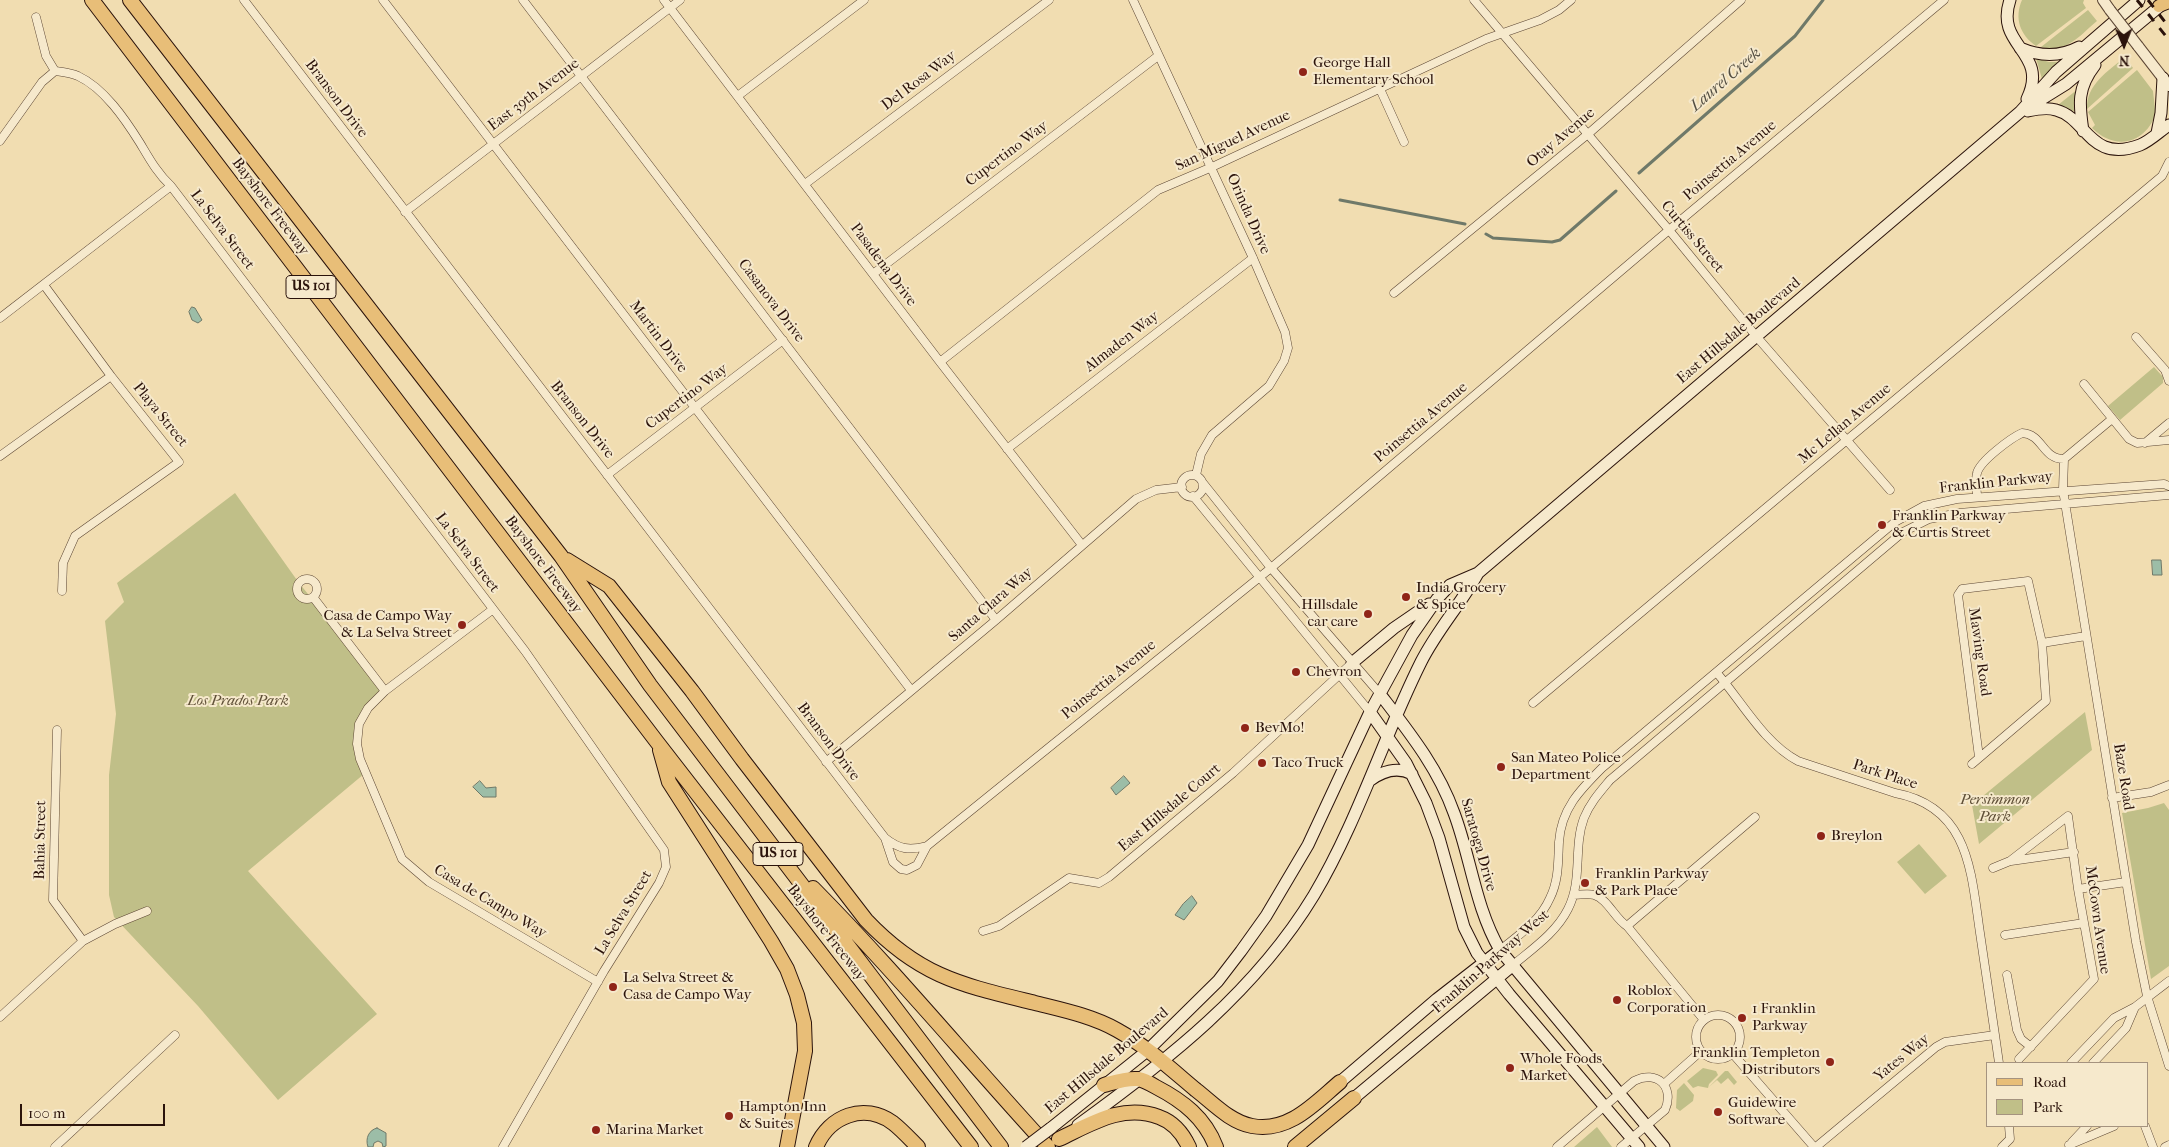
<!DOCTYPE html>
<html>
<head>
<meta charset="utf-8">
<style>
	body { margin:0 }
	#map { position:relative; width:2169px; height:1147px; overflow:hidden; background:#f1ddb1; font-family:"IM FELL French Canon",serif }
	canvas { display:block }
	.legend { position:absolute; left:1986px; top:1062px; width:162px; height:65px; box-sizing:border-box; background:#f6e9cc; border:1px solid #a5937f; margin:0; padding:6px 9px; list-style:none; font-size:15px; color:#2b130b }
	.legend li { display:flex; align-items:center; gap:10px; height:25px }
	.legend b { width:25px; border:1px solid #a5937f }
	.north { position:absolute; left:2099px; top:20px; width:50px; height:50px; -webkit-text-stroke:4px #f6e9cc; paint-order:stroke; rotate:179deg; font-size:14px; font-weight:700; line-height:20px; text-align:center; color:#2b130b }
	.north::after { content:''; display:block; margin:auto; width:18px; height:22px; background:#2b130b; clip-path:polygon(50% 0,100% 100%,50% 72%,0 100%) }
	.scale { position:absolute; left:20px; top:1104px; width:145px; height:22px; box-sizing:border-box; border:2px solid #2b130b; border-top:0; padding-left:6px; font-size:15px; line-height:18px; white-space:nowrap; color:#2b130b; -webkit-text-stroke:4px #f6e9cc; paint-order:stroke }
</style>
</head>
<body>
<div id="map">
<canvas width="2169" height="1147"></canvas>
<ul class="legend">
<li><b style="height:6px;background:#e8be78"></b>Road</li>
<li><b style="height:14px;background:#c0bf88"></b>Park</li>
</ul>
<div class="north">N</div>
<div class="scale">100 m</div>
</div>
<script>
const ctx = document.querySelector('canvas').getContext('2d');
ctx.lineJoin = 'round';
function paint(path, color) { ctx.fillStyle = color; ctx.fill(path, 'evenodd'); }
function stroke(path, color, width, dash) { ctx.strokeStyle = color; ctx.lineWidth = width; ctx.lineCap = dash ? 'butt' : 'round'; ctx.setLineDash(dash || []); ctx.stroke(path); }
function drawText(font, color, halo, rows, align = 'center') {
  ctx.font = font + ' "IM FELL French Canon",serif'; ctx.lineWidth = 4; ctx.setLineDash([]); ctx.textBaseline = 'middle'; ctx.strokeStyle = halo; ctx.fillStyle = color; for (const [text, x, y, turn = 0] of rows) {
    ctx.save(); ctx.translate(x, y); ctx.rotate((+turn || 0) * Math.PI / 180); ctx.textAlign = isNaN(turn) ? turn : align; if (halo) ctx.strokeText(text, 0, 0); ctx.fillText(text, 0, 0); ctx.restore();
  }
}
const green = new Path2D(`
	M 2022,0 L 2084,0 L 2083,3 L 2086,8 L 2036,46 C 2020,35 2014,18 2022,0 Z
	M 2088,10 L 2097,21 C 2078,37 2067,53 2041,47 Z
	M 2125,57 L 2133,68 L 2087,109 C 2086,85 2108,71 2125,57 Z
	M 2036,58 L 2049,62 L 2060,62 L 2042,79 Z
	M 2137,70 L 2153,91 L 2155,109 L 2157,109 C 2149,142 2117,153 2092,128 L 2095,125 L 2088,112 Z
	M 2078,89 L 2075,102 L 2076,112 L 2058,105 Z
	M 2154,367 L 2163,377 L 2163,383 L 2120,420 L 2108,406 Z
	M 235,493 L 299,583 L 386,690 L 358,724 L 364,774 L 248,871 L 377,1014 L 278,1100 L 198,1006 L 114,917 L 109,895 L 109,775 L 116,714 L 105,621 L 124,602 L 117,583 Z
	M 2085,712 L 2092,750 L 1979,844 L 1972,805 Z
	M 2164,803 L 2169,810 L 2169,966 L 2151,979 L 2122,813 L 2148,808 Z
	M 1919,844 L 1947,876 L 1925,894 L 1897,862 Z
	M 1703,1068 L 1716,1071 L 1718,1075 L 1709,1084 L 1708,1088 L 1698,1086 L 1693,1088 L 1687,1081 Z
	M 1725,1071 L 1728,1071 L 1737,1082 L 1734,1085 L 1728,1078 L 1721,1084 L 1717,1080 L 1709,1087 Z
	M 1684,1083 L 1694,1095 L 1693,1101 L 1680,1111 L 1676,1108 L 1677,1090 Z
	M 1597,1127 L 1612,1147 L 1574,1147 Z`);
const water = new Path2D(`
	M 192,307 L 195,308 L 202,320 L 198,323 L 192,320 L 189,312 Z
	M 2152,560 L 2161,560 L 2162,575 L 2153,575 Z
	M 1124,776 L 1130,783 L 1116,795 L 1111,788 Z
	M 480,781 L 486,788 L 496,787 L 496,797 L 483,797 L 473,787 Z
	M 1192,896 L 1197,903 L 1184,920 L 1175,915 L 1183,904 Z
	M 377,1128 L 386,1133 L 386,1146 L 383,1147 L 382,1143 L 378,1141 L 374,1143 L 373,1147 L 368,1147 C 365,1138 369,1130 377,1128 Z`);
const stream = new Path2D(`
	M 1639,173 L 1795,36 L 1823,0
	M 1340,200 L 1465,224
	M 1486,234 L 1493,238 L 1552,242 L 1560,240 L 1616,191`);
const minor = new Path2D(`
	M 244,0 L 885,838 C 899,849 909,851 927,846 L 1271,568 L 1669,230 L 1944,0
	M 383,0 L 911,690
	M 523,0 L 996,620
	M 664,0 L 940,362 L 1082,545
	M 1133,0 L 1253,258 L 1285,332 L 1288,348 L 1284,361 L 1269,386 L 1212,435 L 1201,454 L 1196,475
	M 1474,0 L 1669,230 L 1756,336 L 1890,490
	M 36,17 L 46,56 L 55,71 C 62,72 71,73 78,76 C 104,88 125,119 140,143 C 149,158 157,173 171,186 L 525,651 L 664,850 L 666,867 L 659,883 L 604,971 L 503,1147
	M 1380,89 L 1404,142
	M 739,95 L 864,0
	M 0,141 L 42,82 L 55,71
	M 805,184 L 1049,0
	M 405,212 L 680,0
	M 873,274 L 1158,56
	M 44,285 L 111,376 L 179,462 L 75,536 L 63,563 L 62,591
	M 1394,293 L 1588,134 L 1741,0
	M 0,318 L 171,186
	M 2136,337 L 2165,370 L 2169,381
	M 940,362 L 1158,190 L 1212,167 L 1486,39 L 1540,20 L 1559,10 L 1571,0
	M 2084,384 L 2129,439 L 2137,443 L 2169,440
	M 2112,419 L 2064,459 L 2063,490 L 2136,942 L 2147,996 L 2169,1066
	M 2145,443 L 2169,423
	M 1007,449 L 1253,258
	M 0,456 L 111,376
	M 607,475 L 783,340
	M1181 486a11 11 0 1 1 22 0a11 11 0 1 1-22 0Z
	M 1203,483 L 1271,568 L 1380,694
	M 1193,496 L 1370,712
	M 1977,497 C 1977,489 1975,480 1977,473 C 1980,461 2011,438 2022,433 C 2043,434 2042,459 2064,459
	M297 589a10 10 0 1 1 20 0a10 10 0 1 1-20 0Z
	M 313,597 L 385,691
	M 492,610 L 385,691 L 368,708 L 359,724 L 357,744 L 360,759 L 402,859 L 429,882 L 598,982
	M 2042,643 L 2086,636
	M 1717,673 C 1742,702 1764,743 1798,761 L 1895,793 C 1970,807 1971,873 1980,933 C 1985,967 1990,1001 1995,1035
	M 1533,703 L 2162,176 L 2169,162
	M 57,730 L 53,900 L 83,941
	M 826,762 L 996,620 L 1136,499 L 1156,490 L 1182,487
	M 1972,764 L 2046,701 L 2042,643 L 2028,581 L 1962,589 L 1958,595 L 1979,757
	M 2112,798 L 2151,792 L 2169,785
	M 885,838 L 893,862 L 901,869 L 907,870 L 917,865 L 927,846
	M 2011,861 L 2074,852
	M 1993,868 L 2010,861 L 2068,816 L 2078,889 L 2094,979 L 2019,1059
	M 2078,889 L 2126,882
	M 1574,895 C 1580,895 1588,893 1594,895 C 1608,899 1615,919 1627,926 L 1704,1020
	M 1627,926 L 1755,817
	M 983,931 L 999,926 L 1069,878 L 1099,883 L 1109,877 L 1233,773 L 1352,663
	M 2005,935 L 2084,923
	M 1500,950 C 1519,935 1540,921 1550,898 C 1559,880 1558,861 1559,842 C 1561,809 1580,790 1602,768 L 1895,522 L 1924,506 L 1957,499 L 2164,484 L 2169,486
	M 1512,966 C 1532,949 1556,933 1568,909 C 1583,880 1573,847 1584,818 C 1590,803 1600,792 1610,780 L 1903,532 L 1929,519 L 1959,513 L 2169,495
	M 2007,975 L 2017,1030 L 2021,1039 L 2031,1047
	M1696 1037a22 22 0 1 1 44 0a22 22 0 1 1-44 0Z
	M 0,1017 L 83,941 L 115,924 L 147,911
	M 1733,1054 L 1814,1147
	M 2071,1063 L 2114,1018 L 2135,1007 L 2169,981
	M 2093,1063 L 2126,1028 L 2135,1007
	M 1664,1084 L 1701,1051
	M 2145,1126 L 2153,1147
	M 2072,1142 L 2087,1126
	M 2069,1145 L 2114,1126
	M 55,1147 L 175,1035
	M 1557,1147 L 1634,1081 C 1657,1069 1675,1087 1665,1110 L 1621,1147
	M 1816,1147 L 1936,1047 L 1945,1042 L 1995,1035 L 1999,1063
	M 2002,1147 L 2010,1139 L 2009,1126
	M 2165,1147 L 2169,1145`);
const tertiary = new Path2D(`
	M 2103,0 L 2110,10
	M 2138,46 L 2169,86`);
const secondary = new Path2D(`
	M 2010,0 C 1994,47 2050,51 2027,99
	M 2020,48 C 2041,57 2060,57 2079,47
	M 2029,107 L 2066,84 L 2166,1
	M 2028,111 C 2037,109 2047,107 2056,110 C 2087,118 2090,164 2140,145 C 2150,141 2160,131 2169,125
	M 2083,131 C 2079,104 2077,88 2095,65
	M 2157,133 L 2161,113 L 2163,78
	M 1352,663 L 1394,628 L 1429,604
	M 1380,694 C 1409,732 1438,768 1454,813 C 1471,858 1475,907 1500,950 L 1664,1147
	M 1370,712 L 1406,763 L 1426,803 L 1439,838 L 1464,927 L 1477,953 L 1509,994 L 1639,1147
	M 1369,781 C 1381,772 1397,766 1412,774
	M 1340,1082 L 1437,999 L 1500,950
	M 1354,1098 L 1512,966
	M 1078,1125 C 1168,1060 1256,991 1314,895 C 1358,821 1383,738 1421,662 C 1437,630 1461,604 1478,573
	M 1051,1128 L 1147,1051 L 1218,981 L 1241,951 L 1266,916 L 1308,845 L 1370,712 L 1412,635 L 1437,599 L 1450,585 L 1478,573 L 2020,112 L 2056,72 L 2139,0`);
const primary = new Path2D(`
	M 2159,6 L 2169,2`);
const motorway = new Path2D(`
	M 92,0 L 657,742 L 971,1147
	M 130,0 L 561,556 L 650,685 L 1001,1147
	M 567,560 L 609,586 L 692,691 L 742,759 L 866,920 C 920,977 962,985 1035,1003 C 1063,1010 1092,1016 1117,1030 C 1146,1046 1171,1069 1196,1090 C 1213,1103 1230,1122 1252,1126 C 1289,1133 1315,1103 1340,1082
	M 660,750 L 669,782 L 771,941 L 787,969 L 797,995 L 804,1023 L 805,1051 L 787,1147
	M 813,888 C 895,971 969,1061 1048,1147
	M 1104,1085 C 1115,1082 1126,1078 1138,1079 C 1144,1080 1151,1084 1156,1087 C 1183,1101 1205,1118 1216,1147
	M 1059,1139 C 1091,1124 1123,1103 1159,1117 C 1173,1122 1183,1134 1189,1147
	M 816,1147 C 829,1116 864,1102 893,1123 C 902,1130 910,1139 918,1147
	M 1295,1147 L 1354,1098`);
const rail = new Path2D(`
	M 2137,0 L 2169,40
	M 2148,0 L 2169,27`);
const tertiaryBridge = new Path2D(`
	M 2110,10 L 2138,46`);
const secondaryBridge = new Path2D(`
	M 1026,1147 L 1051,1128`);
const markers = [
	[1303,72,5,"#8f2418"],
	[1882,525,5,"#8f2418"],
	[1406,597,5,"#8f2418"],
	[1368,614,5,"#8f2418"],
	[462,625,5,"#8f2418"],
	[1296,672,5,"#8f2418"],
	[1245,728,5,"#8f2418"],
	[1262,763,5,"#8f2418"],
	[1501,767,5,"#8f2418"],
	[1821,836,5,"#8f2418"],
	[1585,883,5,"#8f2418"],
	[613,987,5,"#8f2418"],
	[1617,1000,5,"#8f2418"],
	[1742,1018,5,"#8f2418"],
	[1830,1062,5,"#8f2418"],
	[1510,1068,5,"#8f2418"],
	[1718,1112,5,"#8f2418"],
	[729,1116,5,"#8f2418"],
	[596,1130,5,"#8f2418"]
];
const shields = [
	[311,287,50],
	[778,854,50]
];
const shieldNames = [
	["US 101",311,287],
	["US 101",778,854]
];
const poiNames = [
	["George Hall",1313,63],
	["Elementary School",1313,80],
	["Franklin Parkway",1892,516],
	["& Curtis Street",1892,533],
	["India Grocery",1416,588],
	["& Spice",1416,605],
	["Hillsdale",1358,605,"right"],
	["car care",1358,622,"right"],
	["Casa de Campo Way",452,616,"right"],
	["& La Selva Street",452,633,"right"],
	["Chevron",1306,672],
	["BevMo!",1255,728],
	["San Mateo Police",1511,758],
	["Department",1511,775],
	["Taco Truck",1272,763],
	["Breylon",1831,836],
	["Franklin Parkway",1595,874],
	["& Park Place",1595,891],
	["La Selva Street &",623,978],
	["Casa de Campo Way",623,995],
	["Roblox",1627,991],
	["Corporation",1627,1008],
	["1 Franklin",1752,1009],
	["Parkway",1752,1026],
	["Franklin Templeton",1820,1053,"right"],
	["Distributors",1820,1070,"right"],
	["Whole Foods",1520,1059],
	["Market",1520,1076],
	["Guidewire",1728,1103],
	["Software",1728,1120],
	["Hampton Inn",739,1107],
	["& Suites",739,1124],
	["Marina Market",606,1130]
];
const streetNames = [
	["Del Rosa Way",919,81,-37],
	["East 39th Avenue",534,95,-37],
	["Branson Drive",336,99,53],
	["Otay Avenue",1561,138,-40],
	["San Miguel Avenue",1233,141,-25],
	["Cupertino Way",1007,154,-37],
	["Poinsettia Avenue",1730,161,-40],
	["Bayshore Freeway",270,207,53],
	["Orinda Drive",1248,214,66],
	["La Selva Street",222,230,53],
	["Curtiss Street",1692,237,50],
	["Pasadena Drive",883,265,53],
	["Casanova Drive",771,301,53],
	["East Hillsdale Boulevard",1739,331,-40],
	["Martin Drive",658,337,53],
	["Almaden Way",1122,342,-38],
	["Cupertino Way",687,397,-37],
	["Playa Street",160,415,51],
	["Branson Drive",582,420,52],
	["Poinsettia Avenue",1421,423,-40],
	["Mc Lellan Avenue",1845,424,-40],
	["Franklin Parkway",1996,483,-6],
	["La Selva Street",467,553,53],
	["Bayshore Freeway",543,565,53],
	["Santa Clara Way",991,605,-41],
	["Mawing Road",1979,652,82],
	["Poinsettia Avenue",1109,680,-39],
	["Branson Drive",828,742,53],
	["Park Place",1885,775,18],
	["Baze Road",2123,777,81],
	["East Hillsdale Court",1170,808,-40],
	["Bahia Street",41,840,-89],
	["Saratoga Drive",1478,845,74],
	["Casa de Campo Way",490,902,31],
	["La Selva Street",624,913,-59],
	["McCown Avenue",2097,920,82],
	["Bayshore Freeway",826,933,52],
	["Franklin Parkway West",1491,962,-41],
	["Yates Way",1902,1058,-39],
	["East Hillsdale Boulevard",1107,1061,-40]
];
const parkNames = [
	["Los Prados Park",238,701],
	["Persimmon",1995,800],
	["Park",1995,817]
];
const waterNames = [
	["Laurel Creek",1726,80,-41]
];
paint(green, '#c0bf88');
paint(water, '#9cbda7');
stroke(water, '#6f7969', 1);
stroke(stream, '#6f7969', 3);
stroke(minor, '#5c4634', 9);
stroke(tertiary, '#5c4634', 12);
stroke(secondary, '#2b130b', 13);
stroke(primary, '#2b130b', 14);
stroke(motorway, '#2b130b', 16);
stroke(minor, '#f6e9cc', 8);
stroke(tertiary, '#f6e9cc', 10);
stroke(secondary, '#f6e9cc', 11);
stroke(primary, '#e8be78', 12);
stroke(motorway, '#e8be78', 14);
stroke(rail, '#2b130b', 3, [9, 9]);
stroke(tertiaryBridge, '#5c4634', 12, []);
stroke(secondaryBridge, '#2b130b', 13, []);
stroke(tertiaryBridge, '#f6e9cc', 10);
stroke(secondaryBridge, '#f6e9cc', 11);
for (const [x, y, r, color] of markers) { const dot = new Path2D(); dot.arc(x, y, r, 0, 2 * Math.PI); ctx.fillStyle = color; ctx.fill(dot); stroke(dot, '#f6e9cc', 2); }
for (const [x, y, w] of shields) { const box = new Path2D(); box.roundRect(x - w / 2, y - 11.5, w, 23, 4); ctx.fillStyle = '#f6e9cc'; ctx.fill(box); stroke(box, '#2b130b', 1); }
drawText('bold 14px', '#2b130b', null, shieldNames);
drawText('15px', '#2b130b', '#f6e9cc', poiNames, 'left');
drawText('15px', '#2b130b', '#f6e9cc', streetNames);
drawText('italic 15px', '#5f4f37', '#f6e9cc', parkNames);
drawText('italic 16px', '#534e42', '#f6e9cc', waterNames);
</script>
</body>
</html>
